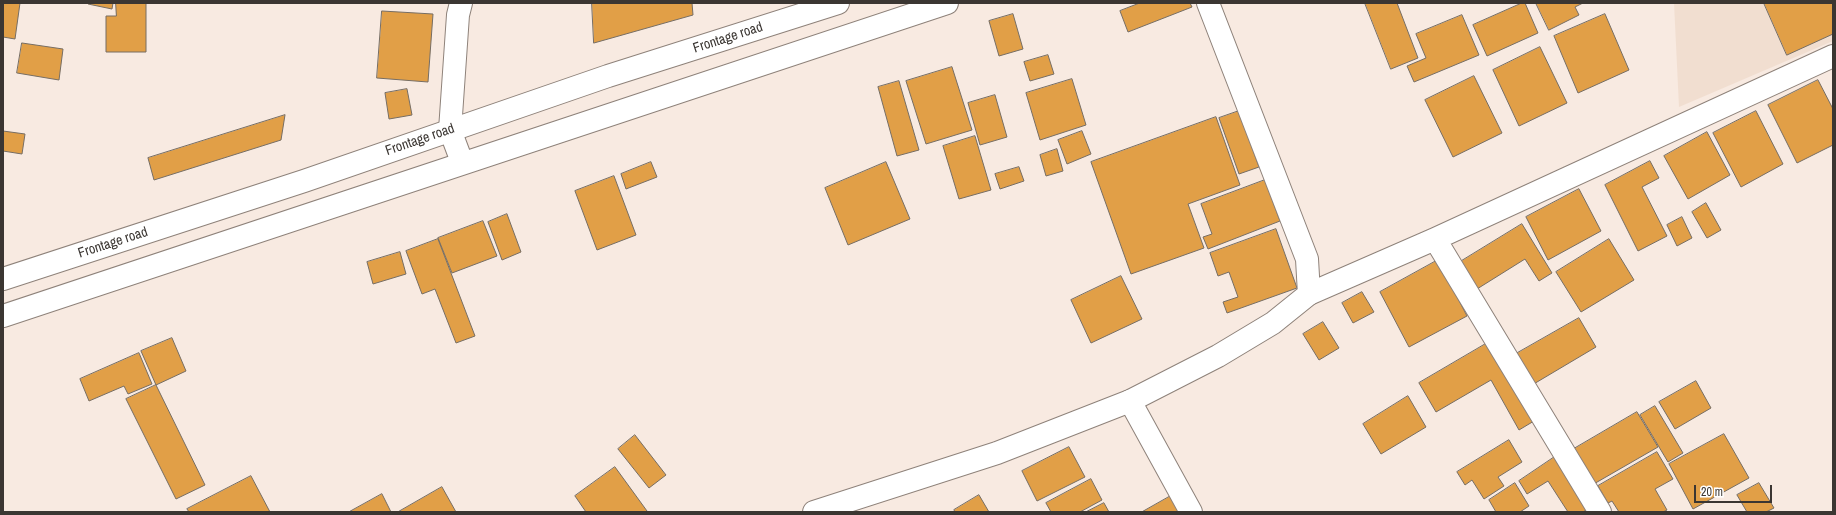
<!DOCTYPE html>
<html>
<head>
<meta charset="utf-8">
<style>
	body { margin:0 }
	#map { position:relative; width:1836px; height:515px; overflow:hidden; background:#f8eae1; font-family:"Archivo Narrow",sans-serif }
	canvas { display:block }
	.frame { position:absolute; inset:0; border:4px solid #3b3632; pointer-events:none }
	.scale { position:absolute; left:1694px; top:485px; width:78px; height:18px; box-sizing:border-box; border:2px solid #3b3632; border-top:0; padding-left:5px; font-size:12px; line-height:14px; white-space:nowrap; color:#3b3632; -webkit-text-stroke:3px #fff; paint-order:stroke }
</style>
</head>
<body>
<div id="map">
<canvas width="1836" height="515"></canvas>
<div class="frame"></div>
<div class="scale">20 m</div>
</div>
<script>
const ctx = document.querySelector('canvas').getContext('2d');
ctx.lineJoin = 'round';
function paint(path, color) { ctx.fillStyle = color; ctx.fill(path, 'evenodd'); }
function stroke(path, color, width, dash) { ctx.strokeStyle = color; ctx.lineWidth = width; ctx.lineCap = dash ? 'butt' : 'round'; ctx.setLineDash(dash || []); ctx.stroke(path); }
function drawText(font, color, halo, rows, align = 'center') {
  ctx.font = font + ' "Archivo Narrow",sans-serif'; ctx.lineWidth = 3; ctx.setLineDash([]); ctx.textBaseline = 'middle'; ctx.strokeStyle = halo; ctx.fillStyle = color; for (const [text, x, y, turn = 0] of rows) {
    ctx.save(); ctx.translate(x, y); ctx.rotate((+turn || 0) * Math.PI / 180); ctx.textAlign = isNaN(turn) ? turn : align; if (halo) ctx.strokeText(text, 0, 0); ctx.fillText(text, 0, 0); ctx.restore();
  }
}
const built = new Path2D(`
	M 1674,3 L 1833,3 L 1833,41 L 1679,107 Z`);
const building = new Path2D(`
	M 3,3 L 20,3 L 15,39 L 3,37 Z
	M 113,3 L 112,9 L 88,4 L 88,3 Z
	M 116,3 L 146,3 L 146,52 L 106,52 L 106,16 L 116,16 Z
	M 592,3 L 692,3 L 693,15 L 594,43 Z
	M 1140,3 L 1190,3 L 1192,7 L 1128,32 L 1120,11 Z
	M 1365,3 L 1397,3 L 1418,58 L 1391,69 Z
	M 1522,3 L 1525,3 L 1538,33 L 1487,56 L 1473,25 Z
	M 1536,3 L 1583,3 L 1575,7 L 1579,15 L 1549,30 Z
	M 1764,3 L 1833,3 L 1833,34 L 1787,55 Z
	M 382,11 L 433,14 L 428,82 L 377,78 Z
	M 1013,14 L 1023,49 L 999,56 L 989,21 Z
	M 1605,14 L 1629,70 L 1578,93 L 1554,36 Z
	M 1462,15 L 1479,55 L 1414,82 L 1407,66 L 1426,58 L 1416,34 Z
	M 22,43 L 63,49 L 59,80 L 17,73 Z
	M 1540,47 L 1567,103 L 1519,126 L 1493,70 Z
	M 1048,55 L 1054,74 L 1030,81 L 1024,62 Z
	M 952,67 L 972,130 L 926,144 L 906,81 Z
	M 1474,76 L 1502,133 L 1453,157 L 1425,100 Z
	M 1072,79 L 1086,125 L 1040,140 L 1026,93 Z
	M 1818,80 L 1833,109 L 1833,145 L 1797,163 L 1768,105 Z
	M 899,81 L 919,150 L 897,156 L 878,87 Z
	M 407,89 L 412,115 L 389,119 L 385,93 Z
	M 995,95 L 1007,137 L 980,145 L 968,103 Z
	M 1239,111 L 1259,167 L 1239,174 L 1219,118 Z
	M 1756,111 L 1783,164 L 1741,187 L 1713,133 Z
	M 285,115 L 281,140 L 154,180 L 148,158 Z
	M 1216,117 L 1240,185 L 1188,204 L 1204,248 L 1131,274 L 1091,162 Z
	M 3,131 L 25,134 L 22,154 L 3,151 Z
	M 1082,131 L 1091,154 L 1067,164 L 1058,140 Z
	M 1707,132 L 1730,175 L 1688,199 L 1664,156 Z
	M 975,136 L 991,190 L 959,199 L 943,146 Z
	M 1057,149 L 1063,171 L 1046,176 L 1040,155 Z
	M 1650,161 L 1659,178 L 1642,187 L 1667,236 L 1638,251 L 1605,185 Z
	M 651,162 L 657,177 L 626,189 L 621,174 Z
	M 886,162 L 910,219 L 848,245 L 825,188 Z
	M 1019,167 L 1024,181 L 1000,189 L 995,174 Z
	M 614,176 L 636,235 L 597,250 L 575,191 Z
	M 1265,180 L 1280,221 L 1208,249 L 1203,237 L 1212,234 L 1201,204 Z
	M 1579,189 L 1601,231 L 1548,260 L 1526,217 Z
	M 1706,203 L 1721,230 L 1707,238 L 1692,212 Z
	M 507,214 L 521,252 L 502,260 L 488,222 Z
	M 1682,217 L 1692,238 L 1677,246 L 1667,225 Z
	M 483,221 L 497,256 L 452,273 L 438,238 Z
	M 1522,224 L 1552,273 L 1539,281 L 1525,259 L 1477,289 L 1460,262 Z
	M 1276,229 L 1297,288 L 1227,313 L 1223,302 L 1238,297 L 1229,272 L 1218,276 L 1210,253 Z
	M 438,239 L 475,336 L 456,343 L 435,289 L 422,294 L 406,251 Z
	M 1609,239 L 1634,280 L 1581,312 L 1556,272 Z
	M 400,252 L 406,274 L 373,284 L 367,262 Z
	M 1438,260 L 1467,316 L 1409,347 L 1380,292 Z
	M 1121,276 L 1142,319 L 1091,343 L 1071,300 Z
	M 1362,292 L 1374,312 L 1353,323 L 1342,303 Z
	M 1579,318 L 1596,347 L 1532,385 L 1514,355 Z
	M 1323,322 L 1339,348 L 1319,360 L 1303,334 Z
	M 172,338 L 186,371 L 156,385 L 141,351 Z
	M 1489,342 L 1534,421 L 1519,430 L 1491,380 L 1436,412 L 1419,383 Z
	M 139,353 L 152,384 L 128,394 L 124,386 L 89,401 L 80,379 Z
	M 1696,381 L 1711,408 L 1675,429 L 1659,402 Z
	M 156,385 L 205,485 L 176,499 L 126,399 Z
	M 1408,396 L 1426,427 L 1381,454 L 1363,424 Z
	M 1655,406 L 1683,453 L 1668,462 L 1640,415 Z
	M 1637,412 L 1658,447 L 1592,485 L 1572,450 Z
	M 1724,434 L 1749,478 L 1693,509 L 1669,464 Z
	M 635,435 L 666,475 L 649,488 L 618,449 Z
	M 1509,440 L 1522,462 L 1498,477 L 1504,486 L 1484,499 L 1472,480 L 1465,485 L 1457,472 Z
	M 1069,447 L 1085,477 L 1037,501 L 1022,471 Z
	M 1657,452 L 1673,479 L 1655,489 L 1667,510 L 1663,512 L 1619,512 L 1612,501 L 1608,503 L 1598,486 Z
	M 1559,454 L 1593,505 L 1583,512 L 1568,512 L 1548,481 L 1527,494 L 1519,481 Z
	M 615,467 L 647,511 L 645,512 L 586,512 L 575,496 Z
	M 251,476 L 270,512 L 189,512 L 187,509 Z
	M 1091,479 L 1102,500 L 1080,512 L 1051,512 L 1046,503 Z
	M 1515,483 L 1529,506 L 1520,512 L 1496,512 L 1489,500 Z
	M 1759,483 L 1774,508 L 1766,512 L 1747,512 L 1737,495 Z
	M 442,487 L 456,512 L 398,512 Z
	M 1176,493 L 1187,512 L 1142,512 Z
	M 382,494 L 391,512 L 349,512 Z
	M 979,495 L 989,512 L 955,512 L 954,510 Z
	M 1104,503 L 1109,512 L 1086,512 Z`);
const minor = new Path2D(`
	M 461,3 L 458,15 L 450,130 L 462,162
	M 1435,239 L 1600,512
	M 1309,294 L 1435,239 L 1833,56
	M 1130,401 L 1191,512`);
const tertiary = new Path2D(`
	M 814,512 L 997,453 L 1130,401 L 1218,356 L 1273,323 L 1309,294 L 1307,259 L 1208,3`);
const secondary = new Path2D(`
	M 3,279 L 304,181 L 608,76 L 838,3
	M 3,316 L 947,3`);
const streetNames = [
	["Frontage road",728,38,-18],
	["Frontage road",420,140,-19],
	["Frontage road",113,243,-18]
];
paint(built, '#f1ded0');
paint(building, '#e19f47');
stroke(building, '#766d63', 1);
stroke(minor, '#8e827a', 24);
stroke(tertiary, '#8e827a', 24);
stroke(secondary, '#8e827a', 24);
stroke(minor, '#fff', 22);
stroke(tertiary, '#fff', 22);
stroke(secondary, '#fff', 22);
drawText('14px', '#3b3632', '#fff', streetNames);
</script>
</body>
</html>
